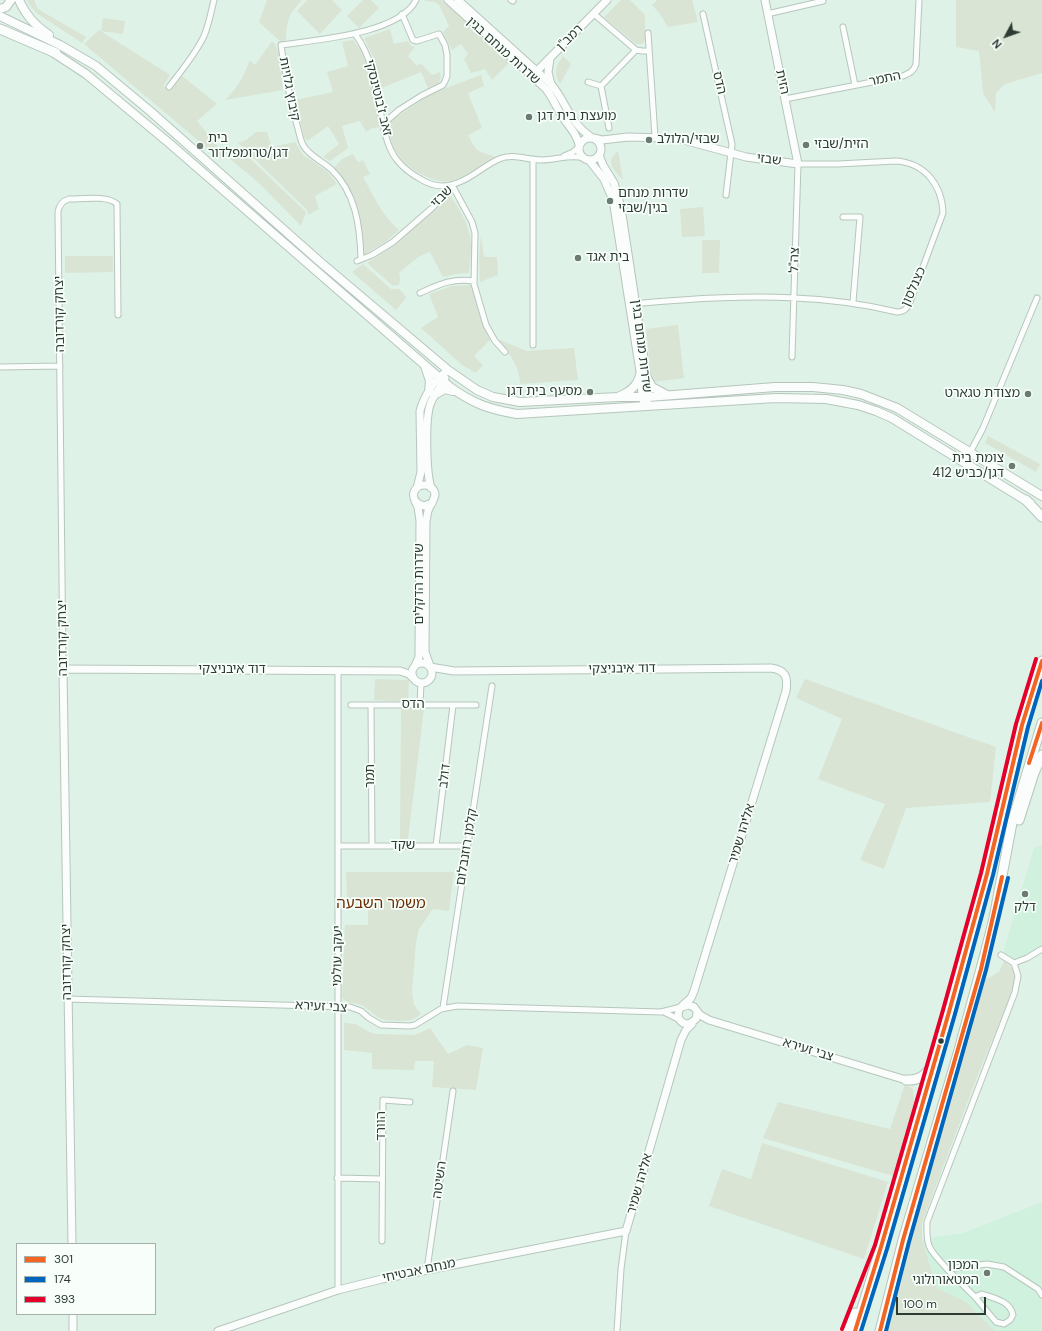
<!DOCTYPE html>
<html>
<head>
<meta charset="utf-8">
<style>
	body { margin:0 }
	#map { position:relative; width:1042px; height:1331px; overflow:hidden; background:#dff2e7; font-family:"DM Sans",sans-serif }
	canvas { display:block }
	.legend { position:absolute; left:16px; top:1243px; width:140px; height:72px; box-sizing:border-box; background:#f8fffb; border:1px solid #a7b1ab; margin:0; padding:5px 7px; list-style:none; font-size:12px; color:#2d3b33 }
	.legend li { display:flex; align-items:center; gap:8px; height:20px }
	.legend b { width:20px; border:1px solid #a7b1ab }
	.north { position:absolute; left:986px; top:16px; width:40px; height:40px; -webkit-text-stroke:3px #f8fffb; paint-order:stroke; rotate:229deg; font-size:11px; font-weight:700; line-height:16px; text-align:center; color:#2d3b33 }
	.north::after { content:''; display:block; margin:auto; width:14px; height:18px; background:#2d3b33; clip-path:polygon(50% 0,100% 100%,50% 72%,0 100%) }
	.scale { position:absolute; left:896px; top:1297px; width:90px; height:18px; box-sizing:border-box; border:2px solid #2d3b33; border-top:0; padding-left:5px; font-size:12px; line-height:14px; white-space:nowrap; color:#2d3b33; -webkit-text-stroke:3px #f8fffb; paint-order:stroke }
</style>
</head>
<body>
<div id="map">
<canvas width="1042" height="1331"></canvas>
<ul class="legend">
<li><b style="height:5px;background:#f26522"></b>301</li>
<li><b style="height:5px;background:#0065bd"></b>174</li>
<li><b style="height:5px;background:#e4002b"></b>393</li>
</ul>
<div class="north">N</div>
<div class="scale">100 m</div>
</div>
<script>
const ctx = document.querySelector('canvas').getContext('2d');
ctx.lineJoin = 'round';
function paint(path, color) { ctx.fillStyle = color; ctx.fill(path, 'evenodd'); }
function stroke(path, color, width, dash) { ctx.strokeStyle = color; ctx.lineWidth = width; ctx.lineCap = dash ? 'butt' : 'round'; ctx.setLineDash(dash || []); ctx.stroke(path); }
function drawText(font, color, halo, rows, align = 'center') {
  ctx.font = font + ' "DM Sans","Noto Sans Hebrew",sans-serif'; ctx.lineWidth = 3.5; ctx.setLineDash([]); ctx.textBaseline = 'middle'; ctx.strokeStyle = halo; ctx.fillStyle = color; for (const [text, x, y, turn = 0] of rows) {
    ctx.save(); ctx.translate(x, y); ctx.rotate((+turn || 0) * Math.PI / 180); ctx.textAlign = isNaN(turn) ? turn : align; if (halo) ctx.strokeText(text, 0, 0); ctx.fillText(text, 0, 0); ctx.restore();
  }
}
const built = new Path2D(`
	M 1042,846 L 1042,946 L 1027,956 L 1014,960 L 1003,953 L 1034,847 Z
	M 1042,1202 L 1042,1331 L 995,1331 L 966,1302 L 937,1288 L 922,1239 L 963,1233 Z`);
const green = new Path2D(`
	M 27,0 L 34,0 L 38,9 L 86,37 L 82,43 L 38,14 L 32,8 Z
	M 267,0 L 302,0 C 288,15 287,20 286,40 L 281,42 L 259,22 Z
	M 307,0 L 332,0 L 342,10 L 320,34 L 297,11 Z
	M 363,0 L 371,0 L 379,8 L 359,28 L 347,16 Z
	M 425,0 L 442,0 L 511,61 L 492,80 L 485,69 L 471,73 L 464,59 L 468,54 L 461,44 L 452,50 L 443,32 L 449,26 L 439,5 L 435,2 L 425,1 Z
	M 621,0 L 630,0 L 645,15 L 645,41 L 642,44 L 636,44 L 604,17 Z
	M 657,0 L 692,0 L 698,22 L 668,27 L 660,14 L 652,5 Z
	M 956,0 L 1042,0 L 1042,73 L 1005,84 L 996,93 L 995,112 L 983,93 L 979,51 L 956,47 Z
	M 103,18 L 125,21 L 123,34 L 101,31 Z
	M 390,29 L 394,44 L 408,41 L 411,46 L 415,47 L 408,56 L 417,66 L 421,63 L 432,75 L 440,72 C 443,82 437,85 428,88 L 421,72 L 382,88 L 374,59 L 364,38 Z
	M 99,30 L 170,75 L 163,86 L 170,91 L 181,75 L 217,104 L 197,121 L 224,154 L 220,159 L 84,44 Z
	M 353,40 L 363,53 L 368,69 L 380,127 L 373,128 L 366,132 L 360,121 L 342,126 L 348,148 L 330,161 L 323,157 L 339,144 L 328,126 L 307,141 L 304,137 L 295,100 L 333,92 L 327,72 L 348,66 L 342,42 Z
	M 272,41 C 283,52 281,75 283,90 L 225,100 C 237,89 244,76 250,60 L 255,65 Z
	M 563,56 L 571,64 L 560,84 C 553,73 556,66 563,56 Z
	M 481,75 L 484,86 L 468,93 L 482,128 L 468,135 C 471,140 474,148 479,151 C 484,154 490,154 495,157 C 482,165 468,174 454,180 C 435,187 404,167 395,150 C 391,142 389,132 386,124 L 428,96 L 446,88 Z
	M 256,132 L 267,132 L 272,147 L 295,142 L 303,155 L 327,171 L 337,184 L 315,196 L 319,209 L 308,215 L 307,210 L 238,143 L 246,140 Z
	M 237,146 L 306,212 L 301,226 L 259,183 L 226,156 Z
	M 618,151 L 623,180 C 614,170 604,162 618,151 Z
	M 353,154 L 358,162 L 363,160 L 370,174 L 363,177 C 375,198 381,214 399,230 L 388,240 L 364,255 C 361,221 355,195 334,168 L 342,159 Z
	M 450,195 C 457,206 466,219 469,232 C 473,244 470,260 469,273 L 456,274 L 443,277 L 430,252 L 418,257 L 399,273 L 400,278 L 399,285 L 393,286 L 367,263 L 396,244 L 408,231 L 429,215 Z
	M 703,207 L 705,236 L 682,237 L 680,209 Z
	M 481,235 L 484,257 L 497,257 L 498,275 L 480,282 L 479,258 Z
	M 702,240 L 720,240 L 719,273 L 702,273 Z
	M 65,256 L 113,256 L 113,272 L 65,273 Z
	M 363,264 L 391,289 L 399,289 L 404,294 L 406,298 L 396,310 L 352,272 Z
	M 471,285 L 485,330 L 490,340 L 474,356 L 483,365 L 476,373 L 462,365 L 421,328 L 438,317 L 429,294 L 452,286 Z
	M 678,325 L 684,378 L 652,382 L 646,329 Z
	M 498,339 L 527,351 L 574,348 L 578,380 L 520,384 C 520,366 509,353 498,339 Z
	M 988,436 L 1040,464 L 1036,472 L 985,443 Z
	M 375,679 L 409,680 L 408,702 L 374,700 Z
	M 805,679 L 996,747 L 990,802 L 906,808 L 884,869 L 860,860 L 885,804 L 818,779 L 842,719 L 796,698 Z
	M 401,709 L 424,709 L 408,839 L 400,839 Z
	M 346,872 L 454,872 L 449,911 L 433,909 L 419,929 L 416,942 L 412,993 L 414,1005 L 421,1014 C 418,1016 414,1019 410,1020 C 404,1022 384,1021 379,1018 C 373,1014 368,1008 361,1005 C 354,1002 345,1004 342,997 L 345,925 L 368,925 L 368,900 L 347,898 Z
	M 1004,961 C 1017,969 1016,978 1013,991 L 977,1077 L 922,1223 L 922,1239 L 937,1288 L 966,1302 L 995,1331 L 888,1331 L 978,984 L 999,972 Z
	M 344,1023 L 356,1024 L 367,1031 L 376,1034 L 415,1035 L 430,1028 L 448,1054 L 467,1045 L 483,1048 L 476,1090 L 432,1087 L 434,1061 L 415,1061 L 414,1070 L 372,1069 L 372,1053 L 344,1050 Z
	M 905,1084 L 913,1089 L 914,1102 L 893,1176 L 763,1138 L 778,1102 L 890,1129 Z
	M 762,1143 L 888,1182 L 864,1259 L 709,1206 L 722,1169 L 751,1179 Z`);
const street = new Path2D(`
	M 511,0 L 513,1
	M 594,14 L 636,50 L 642,51 L 649,51
	M 703,14 L 732,144 L 726,195
	M 767,14 L 823,1
	M 843,27 L 855,85
	M 648,33 L 655,137
	M 355,34 C 374,59 376,90 382,120 C 385,133 388,149 397,160 C 404,169 413,175 422,180 C 434,187 445,188 457,183 C 472,178 485,165 499,159 C 513,153 527,160 542,160 C 556,160 570,154 584,158
	M 588,82 L 601,86
	M 169,87 C 181,71 195,55 204,36 C 209,24 211,12 214,0
	M 785,99 L 903,76 C 910,73 914,71 916,64 L 919,0
	M 383,124 L 399,110 L 421,96 L 443,85 L 445,81 L 447,76 L 447,55 L 445,45 L 439,34 L 417,41 L 413,40 L 402,14
	M 609,128 L 601,86 L 636,50
	M 564,156 L 573,152 L 579,147
	M 452,185 L 472,222 L 475,233 L 474,284 L 486,325 L 495,341 L 505,352
	M 843,217 L 860,217 L 853,302
	M 361,259 C 360,226 356,193 331,169 C 322,161 309,156 303,145 C 300,139 299,132 297,125 C 289,99 285,72 281,45 C 315,40 400,34 416,0
	M 357,261 L 372,255 L 393,242 L 432,208 L 451,186
	M 420,293 C 440,284 452,278 474,281
	M 634,304 C 650,302 666,301 682,300 C 754,295 828,295 897,312 C 905,312 907,308 910,302 L 943,213 C 942,185 925,163 896,161 L 838,164 L 798,164 L 792,357
	M 533,345 L 533,159
	M 0,367 L 60,366
	M 965,462 L 983,428 L 1037,298
	M 63,669 L 58,212 C 59,205 62,201 69,199 C 81,199 108,195 117,204 L 118,315
	M 338,671 L 338,1290
	M 351,705 L 476,705
	M 371,705 L 372,846
	M 420,705 L 421,683
	M 339,846 L 467,846
	M 436,846 L 453,705
	M 1001,955 L 1014,963 L 1018,976 L 1015,992 L 927,1222 C 926,1250 930,1249 947,1269 L 987,1264 L 1004,1267 L 1038,1289 L 1042,1295
	M 1014,963 L 1027,958 L 1042,949
	M 67,999 L 350,1007 L 361,1011 L 369,1018 L 381,1025 L 410,1026 L 415,1025 L 441,1009 L 457,1006 L 661,1012 L 681,1007
	M 443,1008 L 492,686
	M 664,1012 L 678,1019
	M 337,1178 L 382,1179
	M 382,1241 L 383,1100 L 410,1102
	M 427,1269 L 453,1091
	M 947,1269 L 975,1297 L 996,1322 L 1004,1324 L 1010,1320 L 1013,1315 C 1010,1301 994,1298 982,1294 L 975,1297
	M 617,1331 L 621,1269 L 626,1231`);
const secondary = new Path2D(`
	M 448,0 L 546,89 C 553,98 556,107 562,116 C 568,126 577,133 579,145
	M 458,0 L 551,84 C 566,102 570,123 591,137
	M 550,59 L 548,72 L 551,84
	M 534,74 L 607,0
	M579 149a11 11 0 1 1 22 0a11 11 0 1 1-22 0Z
	M 595,138 L 602,140 L 628,137 L 665,138 L 680,139 L 746,157 L 798,164 L 765,0
	M 599,155 L 603,165 L 614,183 L 621,208 L 647,378 L 648,395 L 646,406
	M 589,160 L 604,179 L 613,200 L 641,378 L 642,397 L 644,402
	M 417,488 L 421,472 L 420,411 C 424,395 435,380 448,370
	M 431,488 C 426,472 425,420 430,405 C 433,395 441,388 445,378
	M412 673a10 10 0 1 1 20 0a10 10 0 1 1-20 0Z
	M 415,666 L 419,657 L 419,652 L 420,521 L 418,507 L 415,501
	M 430,666 L 425,652 L 426,521 C 427,518 427,514 428,511 C 429,506 435,500 435,494 C 433,483 418,482 414,492 C 412,499 417,504 424,506 L 432,503
	M 430,667 L 454,671 L 771,668 C 786,670 788,677 786,691 L 694,991 L 691,998 L 683,1005
	M 697,1013 L 696,1019 L 689,1024 C 679,1024 675,1015 681,1007 L 689,1005 L 694,1007 L 700,1015 L 709,1020 L 906,1080
	M 72,1244 L 63,669 L 400,671 L 409,674 L 413,678
	M 73,1314 L 73,1331
	M 218,1331 L 338,1290 L 382,1279 L 626,1231 L 681,1040 L 686,1030 L 692,1024`);
const primary = new Path2D(`
	M 19,0 C 26,16 35,25 49,35
	M 0,9 L 6,7 L 11,0
	M 0,16 L 60,45 L 96,66 L 150,111 L 319,261 L 448,370 L 477,390 L 493,397 L 520,402 L 618,397 L 648,397 L 775,387 L 813,387 L 843,390 L 861,394 L 897,408 L 1042,496
	M 51,51 L 86,74 L 169,143 L 450,387 C 474,404 488,409 517,414 L 776,398 L 826,399 L 858,405 L 876,411 L 892,418 L 1030,503
	M 425,366 L 430,381 L 429,392
	M 647,378 L 652,387 L 667,395
	M 436,394 L 445,389 L 453,391
	M 620,396 C 631,391 637,386 640,375`);
const highway = new Path2D(`
	M 0,29 L 56,53
	M 1026,500 L 1042,517
	M 1019,820 L 1034,773 L 1042,755
	M 906,1080 C 918,1081 925,1076 932,1066
	M 848,1331 L 855,1313
	M 855,1331 L 881,1247 L 949,1012 L 987,874 L 1022,725 L 1042,661
	M 880,1331 L 903,1240 L 959,1050 L 985,954 L 994,918 L 1012,823 L 1042,723`);
const bus1 = new Path2D(`
	M 1029,763 L 1042,723
	M 855,1331 L 881,1247 L 949,1012 L 987,874 L 1022,725 L 1042,661
	M 880,1331 L 903,1240 L 981,969 L 1002,877`);
const bus2 = new Path2D(`
	M 861,1331 L 887,1249 L 955,1014 L 993,875 L 1028,727 L 1042,681
	M 886,1331 L 909,1242 L 986,970 L 1008,878`);
const bus3 = new Path2D(`
	M 842,1329 L 875,1245 L 943,1010 L 981,873 L 1016,724 L 1036,659`);
const markers = [
	[529,117,4,"#6b7b72"],
	[649,140,4,"#6b7b72"],
	[806,145,4,"#6b7b72"],
	[200,146,4,"#6b7b72"],
	[610,201,4,"#6b7b72"],
	[578,258,4,"#6b7b72"],
	[590,392,4,"#6b7b72"],
	[1028,394,4,"#6b7b72"],
	[1012,466,4,"#6b7b72"],
	[1025,894,4,"#6b7b72"],
	[941,1041,3.5,"#2d3b33"],
	[987,1273,4,"#6b7b72"]
];
const streetNames = [
	["רמב\"ן",570,38,-45],
	["שדרות מנחם בגין",503,51,42],
	["התמר",885,79,-12],
	["הזית",782,82,78],
	["הדס",719,83,77],
	["קיבוץ גלויות",289,89,79],
	["זאב ז'בוטינסקי",378,98,76],
	["שבזי",769,160,7],
	["שבזי",442,197,-45],
	["צה\"ל",795,260,-88],
	["כצנלסון",914,287,-66],
	["יצחק קורדובה",60,314,-91],
	["שדרות מנחם בגין",641,346,83],
	["שדרות הדקלים",420,584,-90],
	["יצחק קורדובה",63,638,-91],
	["דוד איבניצקי",622,669,-1],
	["דוד איבניצקי",232,670],
	["הדס",413,705],
	["תמר",371,776,-90],
	["דולב",445,776,-83],
	["אליהו שמיר",742,834,-73],
	["שקד",403,846],
	["קלמן רוזנבלום",467,847,-81],
	["יעקב עולמי",338,956,-89],
	["יצחק קורדובה",67,962,-91],
	["צבי זעירא",321,1007,3],
	["צבי זעירא",808,1050,17],
	["הוורד",382,1126,-90],
	["השיטה",440,1180,-82],
	["אליהו שמיר",640,1184,-74],
	["מנחם אבטיחי",419,1271,-12]
];
const poiNames = [
	["מועצת בית דגן",537,117],
	["בית",208,139],
	["דגן/טרומפלדור",208,154],
	["שבזי/הלולב",657,140],
	["הזית/שבזי",814,145],
	["שדרות מנחם",618,194],
	["בגין/שבזי",618,209],
	["בית אגד",586,258],
	["מסעף בית דגן",582,392,"right"],
	["מצודת טגארט",1020,394,"right"],
	["צומת בית",1004,459,"right"],
	["דגן/כביש 412",1004,474,"right"],
	["דלק",1025,908,"center"],
	["המכון",979,1266,"right"],
	["המטאורולוגי",979,1281,"right"]
];
const quarterNames = [
	["משמר השבעה",381,904]
];
paint(built, '#d1f1df');
paint(green, '#d9e4d4');
stroke(street, '#b7c6bd', 7);
stroke(secondary, '#b7c6bd', 9);
stroke(primary, '#b7c6bd', 10);
stroke(highway, '#b7c6bd', 11);
stroke(street, '#fafdfb', 5);
stroke(secondary, '#fafdfb', 7);
stroke(primary, '#fafdfb', 8);
stroke(highway, '#fafdfb', 9);
stroke(bus1, '#f26522', 4);
stroke(bus2, '#0065bd', 4);
stroke(bus3, '#e4002b', 4);
for (const [x, y, r, color] of markers) { const dot = new Path2D(); dot.arc(x, y, r, 0, 2 * Math.PI); ctx.fillStyle = color; ctx.fill(dot); stroke(dot, '#f8fffb', 1.5); }
drawText('13px', '#2d3b33', '#f8fffb', streetNames);
drawText('13px', '#2d3b33', '#f8fffb', poiNames, 'left');
drawText('15px', '#6c2f03', '#f8fffb', quarterNames);
</script>
</body>
</html>
